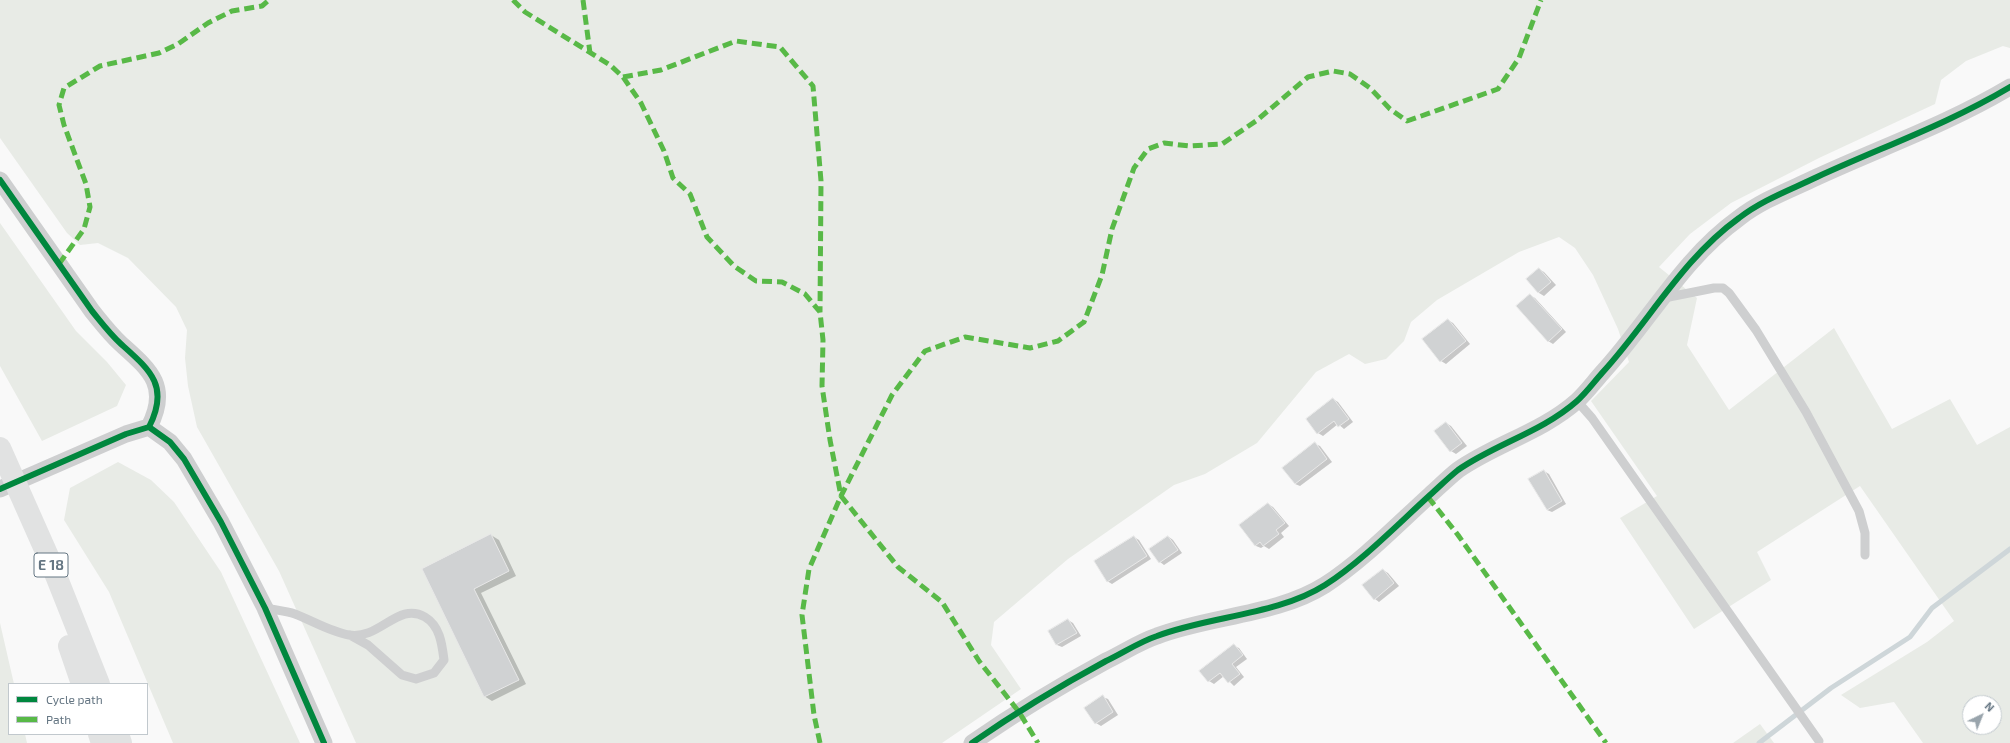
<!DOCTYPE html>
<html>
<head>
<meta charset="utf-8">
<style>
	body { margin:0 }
	#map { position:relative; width:2010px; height:743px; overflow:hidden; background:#f9f9f9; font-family:"Exo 2",sans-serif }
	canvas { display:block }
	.legend { position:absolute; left:8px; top:683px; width:140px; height:52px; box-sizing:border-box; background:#fff; border:1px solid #c1c8cd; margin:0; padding:5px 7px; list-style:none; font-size:12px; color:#657683 }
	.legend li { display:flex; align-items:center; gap:8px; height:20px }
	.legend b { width:20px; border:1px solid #c1c8cd }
	.north { position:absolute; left:1962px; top:695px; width:40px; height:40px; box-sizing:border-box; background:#fff; border:1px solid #c1c8cd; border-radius:50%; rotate:43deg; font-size:11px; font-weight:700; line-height:16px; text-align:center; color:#657683 }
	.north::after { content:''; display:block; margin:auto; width:14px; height:18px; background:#99a4ac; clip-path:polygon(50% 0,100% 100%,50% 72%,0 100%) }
</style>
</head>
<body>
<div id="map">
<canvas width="2010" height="743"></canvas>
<ul class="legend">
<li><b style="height:5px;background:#00873e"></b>Cycle path</li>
<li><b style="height:5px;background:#58b947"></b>Path</li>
</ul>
<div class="north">N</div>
</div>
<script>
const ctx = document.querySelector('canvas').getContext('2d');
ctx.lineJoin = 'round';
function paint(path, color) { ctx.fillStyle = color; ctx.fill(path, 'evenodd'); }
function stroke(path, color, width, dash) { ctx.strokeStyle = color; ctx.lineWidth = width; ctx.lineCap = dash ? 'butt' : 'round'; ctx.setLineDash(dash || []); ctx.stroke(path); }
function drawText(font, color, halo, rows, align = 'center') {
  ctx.font = font + ' "Exo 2",sans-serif'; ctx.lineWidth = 4; ctx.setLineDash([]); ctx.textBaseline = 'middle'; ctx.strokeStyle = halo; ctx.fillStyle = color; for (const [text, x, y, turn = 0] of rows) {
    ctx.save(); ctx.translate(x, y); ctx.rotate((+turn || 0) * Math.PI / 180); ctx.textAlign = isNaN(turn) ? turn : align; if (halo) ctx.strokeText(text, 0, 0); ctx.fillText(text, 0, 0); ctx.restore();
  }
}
const green = new Path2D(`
	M 0,0 L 2010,0 L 2010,48 L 2003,46 L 1966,61 L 1941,80 L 1935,104 L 1819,158 L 1731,203 L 1690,234 L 1659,267 L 1697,298 L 1687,345 L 1729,410 L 1834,328 L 1892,429 L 1950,399 L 1977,445 L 2010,427 L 2010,743 L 1923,743 L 1894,702 L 1860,708 L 1841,695 L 1927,642 L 1954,621 L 1860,486 L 1757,552 L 1771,580 L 1694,629 L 1620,518 L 1657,496 L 1591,401 L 1629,362 L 1618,329 L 1593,275 L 1575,248 L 1559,237 L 1519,252 L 1437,300 L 1411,322 L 1404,341 L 1386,359 L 1365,364 L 1349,354 L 1316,372 L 1257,443 L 1205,474 L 1174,485 L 1068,559 L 994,622 L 991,645 L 1021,689 L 942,743 L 356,743 L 279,571 L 197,427 L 188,386 L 185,358 L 187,330 L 176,307 L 128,258 L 98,243 L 80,245 L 67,233 L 0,138 ZM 1970,703 L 1994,703 L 1994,727 L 1970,727 Z
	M 0,223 L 76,331 L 107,362 L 126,385 L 117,406 L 42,441 L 0,366 Z
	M 118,462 L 151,480 L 174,502 L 221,572 L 300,743 L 173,743 L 109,592 L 64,520 L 70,488 Z
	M 0,623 L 14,684 L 9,684 L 9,734 L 25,734 L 27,743 L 0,743 Z
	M 1760,724 L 1774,743 L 1733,743 Z`);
const shadow = new Path2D(`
	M 1539,269 L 1544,272 L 1556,285 L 1544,296 L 1539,293 L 1527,279 Z
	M 1530,295 L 1535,298 L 1566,332 L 1553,344 L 1548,341 Z
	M 1448,320 L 1453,323 L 1470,344 L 1446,364 L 1441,361 Z
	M 1333,399 L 1338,402 L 1353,422 L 1344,429 L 1338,424 L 1323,436 L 1318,433 Z
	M 1446,423 L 1451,426 L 1467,446 L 1456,454 L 1451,451 L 1435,432 Z
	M 1315,444 L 1320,446 L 1332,462 L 1300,486 L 1295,484 Z
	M 1544,471 L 1549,474 L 1566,504 L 1552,512 L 1547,510 Z
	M 1268,504 L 1273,507 L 1289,526 L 1281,533 L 1284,537 L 1269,549 L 1264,546 L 1261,548 L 1256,546 L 1240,526 Z
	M 491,535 L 499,540 L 516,576 L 481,593 L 526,684 L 492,701 L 484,696 L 423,569 Z
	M 1134,537 L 1139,540 L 1151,559 L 1112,584 L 1107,581 Z
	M 1169,537 L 1173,540 L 1182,553 L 1164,565 L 1160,562 Z
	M 1383,570 L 1388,573 L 1399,586 L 1379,602 L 1375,599 Z
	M 1068,620 L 1073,623 L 1081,636 L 1062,647 L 1057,645 L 1049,631 Z
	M 1234,646 L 1239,648 L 1247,659 L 1236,667 L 1244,677 L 1234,686 L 1224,676 L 1214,684 L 1209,681 Z
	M 1103,697 L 1108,699 L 1118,715 L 1101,726 L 1096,723 Z`);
const stream = new Path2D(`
	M 1759,743 L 1831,688 L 1910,637 L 1932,608 L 2010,549`);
const building = new Path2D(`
	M 1539,268 L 1551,282 L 1538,293 L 1526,279 Z
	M 1530,294 L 1562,329 L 1548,342 L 1516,306 Z
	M 1448,319 L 1466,341 L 1440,362 L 1422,339 Z
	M 1333,398 L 1349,419 L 1338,427 L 1334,421 L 1317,434 L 1306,419 Z
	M 1446,422 L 1462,443 L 1450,452 L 1434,431 Z
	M 1315,442 L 1327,459 L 1295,484 L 1282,468 Z
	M 1544,470 L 1562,501 L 1547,510 L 1528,479 Z
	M 1268,503 L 1285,523 L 1276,530 L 1279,534 L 1263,546 L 1260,542 L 1255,546 L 1239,525 Z
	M 491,534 L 509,571 L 474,589 L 519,680 L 484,697 L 422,569 Z
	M 1134,536 L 1147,556 L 1107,582 L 1094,561 Z
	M 1168,536 L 1178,550 L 1159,563 L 1149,549 Z
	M 1383,569 L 1394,583 L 1374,600 L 1362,585 Z
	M 1068,619 L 1077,633 L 1056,645 L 1048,631 Z
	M 1234,644 L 1243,655 L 1232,664 L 1240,674 L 1228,683 L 1220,673 L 1208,682 L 1199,671 Z
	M 1103,695 L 1113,712 L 1095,724 L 1084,708 Z`);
const service = new Path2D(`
	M 1664,298 L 1714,288 L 1723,288 L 1729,293 L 1756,330 L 1806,412 L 1859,511 L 1865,533 L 1865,555
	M 1577,401 L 1592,418 L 1819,741
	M 265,608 C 275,610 286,611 295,614 C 313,621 331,632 349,635 C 380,640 398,601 425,617 C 440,626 442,644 444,660 L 434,673 L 416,679 L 402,675 L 368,645 L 350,635`);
const minor = new Path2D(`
	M 0,180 L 92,311 C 101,322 110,334 121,344 C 150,370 170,386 149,427 L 126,434 L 0,489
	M 149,427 L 170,442 L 184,459 L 221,522 L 265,608 L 324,743
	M 972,743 C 1015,713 1060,686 1106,661 C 1123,653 1139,642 1157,636 C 1209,616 1278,615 1325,585 C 1361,562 1397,525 1430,495 C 1439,487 1448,478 1458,470 C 1495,444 1542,432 1577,401 C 1586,393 1594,382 1602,373 C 1649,322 1682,259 1739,218 C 1762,200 1790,190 1817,177 C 1882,147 1948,124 2010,87`);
const trunk = new Path2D(`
	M 0,448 L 51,563 L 99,684
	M 69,646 L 82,684
	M 99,734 L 102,743
	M 118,734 L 121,743`);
const quiet = new Path2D(`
	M 513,0 L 525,12 L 610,65 L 623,77 L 641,103 L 664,151 L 673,178 L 690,194 L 707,237 L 734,266 L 756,281 L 782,282 L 805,294 L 820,312 L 823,340 L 822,386 L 830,440 L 841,496 L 898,567 L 942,602 L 979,661 L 1019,712 L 1038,743
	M 583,0 L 590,53
	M 623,77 L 661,70 L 736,41 L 780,47 L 813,86 L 821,181 L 820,312
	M 59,264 L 84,229 L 90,207 L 86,184 L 64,125 L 59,105 L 64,88 L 100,66 L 159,53 L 178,44 L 208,23 L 232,11 L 262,6 L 269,0
	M 1428,497 L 1458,535 L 1606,743
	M 820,743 L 814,715 L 802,615 L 809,569 L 841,496 L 892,395 L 925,351 L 965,337 L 1030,348 L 1058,341 L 1084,322 L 1102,275 L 1112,229 L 1134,168 L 1148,149 L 1164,143 L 1189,146 L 1222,144 L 1256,121 L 1308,77 L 1333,71 L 1350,74 L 1370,88 L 1390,109 L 1407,121 L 1498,89 L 1519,58 L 1541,0`);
const cycleway = new Path2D(`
	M 0,180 L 92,311 C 101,322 110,334 121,344 C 150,370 170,386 149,427 L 126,434 L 0,489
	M 149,427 L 170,442 L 184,459 L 221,522 L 265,608 L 324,743
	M 972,743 C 1015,713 1060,686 1106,661 C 1123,653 1139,642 1157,636 C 1209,616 1278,615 1325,585 C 1361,562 1397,525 1430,495 C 1439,487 1448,478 1458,470 C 1495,444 1542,432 1577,401 C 1586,393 1594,382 1602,373 C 1649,322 1682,259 1739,218 C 1762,200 1790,190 1817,177 C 1882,147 1948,124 2010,87`);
const shields = [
	[51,565,34]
];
const shieldNames = [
	["E 18",51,565]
];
paint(green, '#e8ebe6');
paint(shadow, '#0003');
stroke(stream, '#ced6d9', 5);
paint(building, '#d0d2d3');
stroke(building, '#e8e8e8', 1);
stroke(service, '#cecfd0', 9);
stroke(minor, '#cecfd0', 17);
stroke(trunk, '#e1e2e2', 22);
stroke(quiet, '#58b947', 5, [10, 5]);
stroke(cycleway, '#00873e', 6);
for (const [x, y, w] of shields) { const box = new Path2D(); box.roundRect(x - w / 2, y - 12, w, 24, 3); ctx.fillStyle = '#fff'; ctx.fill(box); stroke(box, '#657683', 1); }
drawText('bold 14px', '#657683', null, shieldNames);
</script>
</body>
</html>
